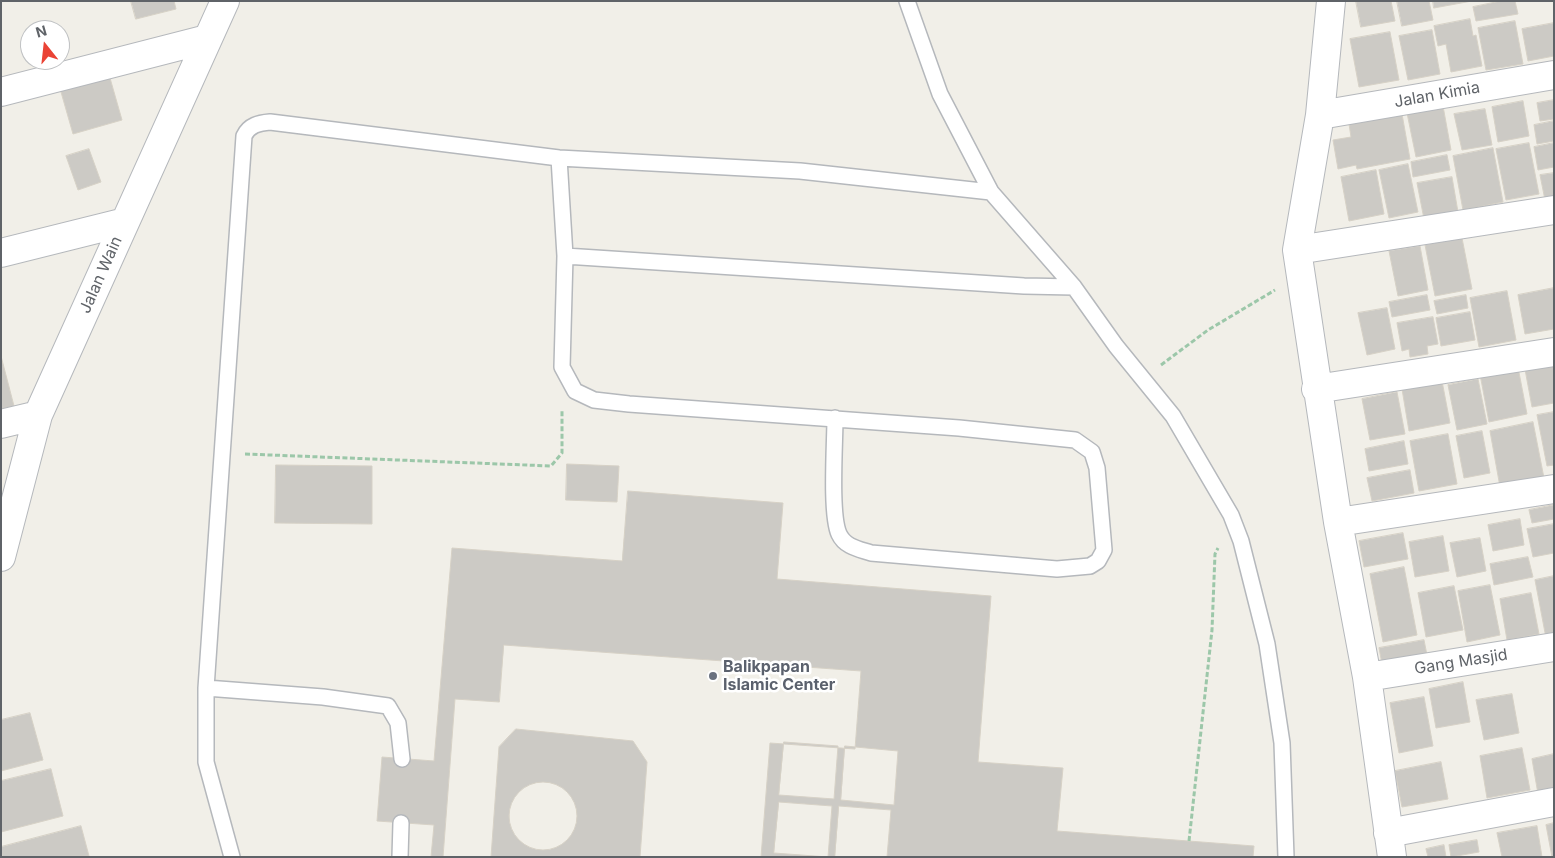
<!DOCTYPE html>
<html>
<head>
<meta charset="utf-8">
<style>
	body { margin:0 }
	#map { position:relative; width:1555px; height:858px; overflow:hidden; background:#f1efe8; font-family:Inter,sans-serif }
	canvas { display:block }
	.frame { position:absolute; inset:0; border:2px solid #5f6368; pointer-events:none }
	.north { position:absolute; left:20px; top:20px; width:50px; height:50px; box-sizing:border-box; background:#fff; border:1px solid #bfc1c3; border-radius:50%; rotate:344deg; font-size:14px; font-weight:700; line-height:20px; text-align:center; color:#5f6368 }
	.north::after { content:''; display:block; margin:auto; width:18px; height:22px; background:#ea4335; clip-path:polygon(50% 0,100% 100%,50% 72%,0 100%) }
</style>
</head>
<body>
<div id="map">
<canvas width="1555" height="858"></canvas>
<div class="frame"></div>
<div class="north">N</div>
</div>
<script>
const ctx = document.querySelector('canvas').getContext('2d');
ctx.lineJoin = 'round';
function paint(path, color) { ctx.fillStyle = color; ctx.fill(path, 'evenodd'); }
function stroke(path, color, width, dash) { ctx.strokeStyle = color; ctx.lineWidth = width; ctx.lineCap = dash ? 'butt' : 'round'; ctx.setLineDash(dash || []); ctx.stroke(path); }
function drawText(font, color, halo, rows, align = 'center') {
  ctx.font = font + ' Inter,sans-serif'; ctx.lineWidth = 5; ctx.setLineDash([]); ctx.textBaseline = 'middle'; ctx.strokeStyle = halo; ctx.fillStyle = color; for (const [text, x, y, turn = 0] of rows) {
    ctx.save(); ctx.translate(x, y); ctx.rotate((+turn || 0) * Math.PI / 180); ctx.textAlign = isNaN(turn) ? turn : align; if (halo) ctx.strokeText(text, 0, 0); ctx.fillText(text, 0, 0); ctx.restore();
  }
}
const building = new Path2D(`
	M 131,1 L 174,1 L 176,9 L 136,19 Z
	M 1356,1 L 1391,1 L 1395,21 L 1361,27 Z
	M 1397,1 L 1429,1 L 1433,20 L 1402,26 Z
	M 1433,1 L 1472,1 L 1434,8 Z
	M 1501,1 L 1515,1 L 1518,14 L 1476,21 L 1473,7 Z
	M 1470,19 L 1473,36 L 1476,35 L 1482,66 L 1451,72 L 1446,44 L 1438,46 L 1434,26 Z
	M 1515,21 L 1523,64 L 1486,70 L 1478,28 Z
	M 1554,23 L 1554,56 L 1528,61 L 1522,29 Z
	M 1432,30 L 1440,74 L 1408,80 L 1399,36 Z
	M 1390,32 L 1399,80 L 1359,87 L 1350,39 Z
	M 108,71 L 122,120 L 73,134 L 59,85 Z
	M 1554,100 L 1554,119 L 1540,121 L 1537,103 Z
	M 1523,101 L 1529,136 L 1498,142 L 1492,107 Z
	M 1443,106 L 1451,150 L 1416,157 L 1407,113 Z
	M 1485,109 L 1492,145 L 1462,150 L 1454,114 Z
	M 1402,114 L 1410,159 L 1357,169 L 1356,165 L 1338,169 L 1333,140 L 1351,137 L 1349,124 Z
	M 1554,121 L 1554,141 L 1537,144 L 1534,125 Z
	M 1529,143 L 1539,194 L 1506,200 L 1496,149 Z
	M 1554,143 L 1554,167 L 1538,170 L 1534,147 Z
	M 1493,148 L 1503,202 L 1463,210 L 1453,156 Z
	M 89,149 L 101,182 L 78,190 L 66,156 Z
	M 1447,155 L 1450,170 L 1413,177 L 1411,162 Z
	M 1408,164 L 1418,212 L 1389,218 L 1379,170 Z
	M 1376,170 L 1384,214 L 1349,221 L 1341,177 Z
	M 1554,173 L 1554,198 L 1545,200 L 1540,175 Z
	M 1452,177 L 1458,212 L 1424,219 L 1417,183 Z
	M 1462,238 L 1472,289 L 1435,296 L 1425,245 Z
	M 1420,246 L 1428,290 L 1398,296 L 1389,251 Z
	M 1554,288 L 1554,329 L 1525,334 L 1518,295 Z
	M 1507,291 L 1516,340 L 1479,347 L 1470,298 Z
	M 1427,295 L 1430,310 L 1392,317 L 1389,302 Z
	M 1466,295 L 1468,308 L 1437,314 L 1434,301 Z
	M 1387,308 L 1395,349 L 1367,355 L 1358,313 Z
	M 1470,312 L 1475,340 L 1441,346 L 1436,318 Z
	M 1433,317 L 1438,344 L 1427,346 L 1428,354 L 1410,357 L 1409,349 L 1402,351 L 1397,323 Z
	M 1,356 L 14,406 L 1,409 Z
	M 1554,358 L 1554,403 L 1532,407 L 1524,364 Z
	M 1517,362 L 1527,414 L 1489,422 L 1479,369 Z
	M 1478,379 L 1487,424 L 1457,430 L 1448,385 Z
	M 1442,381 L 1450,423 L 1409,431 L 1402,389 Z
	M 1397,392 L 1405,434 L 1370,440 L 1362,399 Z
	M 1554,412 L 1554,465 L 1547,466 L 1537,415 Z
	M 1533,422 L 1544,478 L 1500,487 L 1490,431 Z
	M 1482,431 L 1490,473 L 1464,478 L 1456,436 Z
	M 1448,434 L 1457,484 L 1419,491 L 1410,441 Z
	M 1404,441 L 1408,464 L 1369,471 L 1365,449 Z
	M 567,464 L 619,466 L 617,502 L 566,500 Z
	M 276,465 L 372,466 L 372,524 L 275,523 Z
	M 1410,470 L 1414,493 L 1372,501 L 1367,478 Z
	M 628,491 L 783,503 L 777,579 L 991,596 L 978,762 L 1063,768 L 1057,831 L 1254,846 L 1253,857 L 431,857 L 434,825 L 377,821 L 382,757 L 434,761 L 452,548 L 622,561 Z
	M 1554,505 L 1554,519 L 1532,523 L 1529,510 Z
	M 1520,519 L 1524,545 L 1493,551 L 1488,525 Z
	M 1554,524 L 1554,553 L 1533,557 L 1527,529 Z
	M 1403,533 L 1408,559 L 1364,567 L 1359,541 Z
	M 1443,536 L 1449,571 L 1415,577 L 1409,542 Z
	M 1480,538 L 1486,571 L 1457,577 L 1450,543 Z
	M 1528,557 L 1533,577 L 1494,585 L 1490,564 Z
	M 1404,567 L 1417,635 L 1383,642 L 1370,574 Z
	M 1554,576 L 1554,636 L 1546,638 L 1535,580 Z
	M 1490,585 L 1500,635 L 1467,642 L 1458,591 Z
	M 1454,586 L 1463,630 L 1426,637 L 1418,593 Z
	M 1531,593 L 1539,634 L 1507,640 L 1500,599 Z
	M 1424,640 L 1427,655 L 1382,664 L 1379,648 Z
	M 504,645 L 861,671 L 855,749 L 770,743 L 761,857 L 443,857 L 455,699 L 499,702 Z
	M 1463,682 L 1470,722 L 1436,728 L 1429,689 Z
	M 1512,694 L 1519,733 L 1484,740 L 1476,700 Z
	M 1424,697 L 1433,746 L 1399,753 L 1390,703 Z
	M 30,713 L 43,760 L 1,771 L 1,720 Z
	M 516,729 L 633,741 L 647,762 L 640,857 L 491,857 L 499,747 Z
	M 784,742 L 838,746 L 834,799 L 779,795 Z
	M 845,746 L 898,751 L 894,805 L 841,800 Z
	M 1522,748 L 1530,790 L 1487,798 L 1480,756 Z
	M 1554,754 L 1554,791 L 1538,794 L 1532,759 Z
	M 1441,762 L 1448,799 L 1402,807 L 1395,771 Z
	M 51,769 L 63,816 L 1,832 L 1,781 Z
	M509 816a34 34 0 1 1 68 0a34 34 0 1 1-68 0Z
	M 779,802 L 832,806 L 828,857 L 774,853 Z
	M 839,806 L 891,810 L 887,857 L 835,857 Z
	M 1554,823 L 1554,857 L 1552,857 L 1546,825 Z
	M 81,826 L 89,856 L 2,857 L 1,847 Z
	M 1537,826 L 1542,857 L 1502,857 L 1497,833 Z
	M 1477,840 L 1479,852 L 1451,857 L 1449,845 Z
	M 1444,845 L 1446,857 L 1428,857 L 1426,849 Z`);
const path = new Path2D(`
	M 1161,365 L 1208,330 L 1275,290
	M 245,454 L 551,466 L 562,453 L 562,410
	M 1189,841 L 1212,630 L 1215,554 L 1218,548`);
const service = new Path2D(`
	M 907,1 L 940,94 L 991,192 L 1074,287 L 1116,346 L 1173,416 L 1231,515 L 1241,541 L 1267,644 L 1282,743 L 1286,857
	M 559,158 L 565,256 L 562,367 L 575,391 L 594,400 L 629,404 L 959,428 L 1075,440 L 1092,452 L 1097,468 L 1104,550 L 1098,561 L 1090,566 L 1057,569 L 871,553 C 859,549 845,547 839,534 C 830,514 835,443 835,418
	M 565,256 L 1024,286 L 1074,287
	M 206,688 L 323,697 L 388,706 L 398,723 L 402,759
	M 232,857 L 206,762 L 206,688 L 244,136 C 249,125 259,123 270,122 L 559,158 L 800,171 L 991,192
	M 400,857 L 401,823`);
const minor = new Path2D(`
	M 1331,1 L 1320,115 L 1297,250 L 1338,522 L 1367,677 L 1392,857
	M 1,92 L 207,39
	M 1320,115 L 1554,75
	M 1297,250 L 1554,210
	M 1,253 L 125,222
	M 1316,389 L 1554,352
	M 1,424 L 38,415
	M 1338,522 L 1554,489
	M 1,557 L 38,415 L 225,1
	M 1367,677 L 1554,647
	M 1388,833 L 1554,802`);
const markers = [
	[713,676,5,"#6b7280"]
];
const streetNames = [
	["Jalan Kimia",1437,95,-10],
	["Jalan Wain",101,275,-66],
	["Gang Masjid",1461,662,-9]
];
const worshipNames = [
	["Balikpapan",723,667],
	["Islamic Center",723,685]
];
paint(building, '#cccac5');
stroke(building, '#d6d1c6', 1);
stroke(service, '#b5b8bc', 18);
stroke(minor, '#b5b8bc', 30);
stroke(path, '#9cc7a9', 3, [5, 2.5]);
stroke(service, '#fff', 15);
stroke(minor, '#fff', 28);
for (const [x, y, r, color] of markers) { const dot = new Path2D(); dot.arc(x, y, r, 0, 2 * Math.PI); ctx.fillStyle = color; ctx.fill(dot); stroke(dot, '#fff', 2); }
drawText('16px', '#5f6368', '#fff', streetNames);
drawText('bold 16px', '#5b616d', '#fff', worshipNames, 'left');
</script>
</body>
</html>
